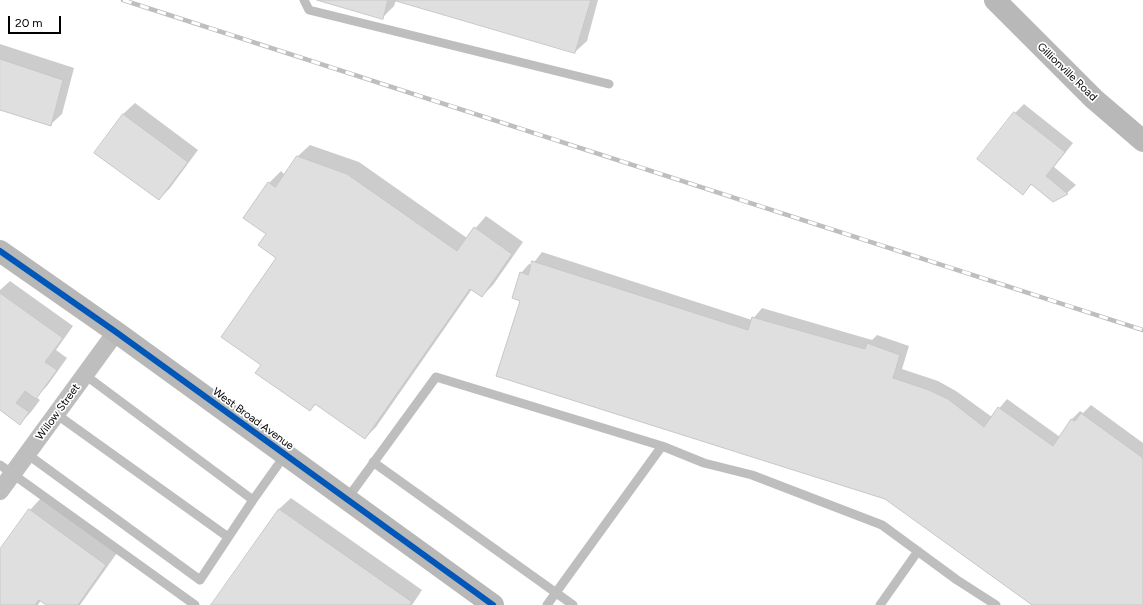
<!DOCTYPE html>
<html>
<head>
<meta charset="utf-8">
<style>
	body { margin:0 }
	#map { position:relative; width:1143px; height:605px; overflow:hidden; background:#fff; font-family:Figtree,sans-serif }
	canvas { display:block }
	.scale { position:absolute; left:8px; top:16px; width:53px; height:18px; box-sizing:border-box; border:2px solid #000; border-top:0; padding-left:5px; font-size:12px; line-height:14px; white-space:nowrap; color:#000; -webkit-text-stroke:3px #fff; paint-order:stroke }
</style>
</head>
<body>
<div id="map">
<canvas width="1143" height="605"></canvas>
<div class="scale">20 m</div>
</div>
<script>
const ctx = document.querySelector('canvas').getContext('2d');
ctx.lineJoin = 'round';
function paint(path, color) { ctx.fillStyle = color; ctx.fill(path, 'evenodd'); }
function stroke(path, color, width, dash) { ctx.strokeStyle = color; ctx.lineWidth = width; ctx.lineCap = dash ? 'butt' : 'round'; ctx.setLineDash(dash || []); ctx.stroke(path); }
function drawText(font, color, halo, rows, align = 'center') {
  ctx.font = font + ' Figtree,sans-serif'; ctx.lineWidth = 3.5; ctx.setLineDash([]); ctx.textBaseline = 'middle'; ctx.strokeStyle = halo; ctx.fillStyle = color; for (const [text, x, y, turn = 0] of rows) {
    ctx.save(); ctx.translate(x, y); ctx.rotate((+turn || 0) * Math.PI / 180); ctx.textAlign = isNaN(turn) ? turn : align; if (halo) ctx.strokeText(text, 0, 0); ctx.fillText(text, 0, 0); ctx.restore();
  }
}
const shadow = new Path2D(`
	M 321,0 L 396,0 L 394,6 L 382,18 Z
	M 397,0 L 598,0 L 587,41 L 575,52 Z
	M 0,44 L 74,68 L 62,114 L 50,125 L 0,109 Z
	M 135,103 L 198,150 L 170,188 L 159,199 L 96,152 L 123,114 Z
	M 1024,104 L 1073,143 L 1054,167 L 1076,185 L 1067,193 L 1054,201 L 1032,184 L 1022,194 L 1015,113 Z
	M 310,145 L 359,162 L 467,238 L 486,216 L 523,242 L 493,285 L 482,296 L 472,289 L 376,427 L 365,438 L 316,404 L 310,410 L 278,258 L 267,234 L 269,183 L 281,171 L 285,175 L 298,156 Z
	M 542,252 L 752,320 L 762,308 L 872,340 L 877,335 L 909,346 L 902,369 L 938,381 L 956,391 L 992,417 L 1007,399 L 1060,437 L 1071,420 L 1080,411 L 1083,413 L 1091,405 L 1143,443 L 1143,605 L 1034,605 L 885,498 L 521,300 L 521,273 L 529,264 L 532,265 Z
	M 10,281 L 73,326 L 56,350 L 67,358 L 47,386 L 36,397 L 40,400 L 31,412 L 20,423 L 0,409 L 0,290 Z
	M 41,498 L 117,553 L 80,605 L 47,605 L 41,600 L 38,605 L 0,605 L 0,551 L 30,510 Z
	M 291,498 L 422,590 L 412,605 L 212,605 L 279,509 Z`);
const building = new Path2D(`
	M 317,0 L 388,0 L 383,19 Z
	M 393,0 L 591,0 L 575,53 Z
	M 0,59 L 63,80 L 51,126 L 0,110 Z
	M 1014,112 L 1065,152 L 1046,176 L 1068,194 L 1053,202 L 1031,184 L 1023,195 L 977,159 Z
	M 123,114 L 188,162 L 159,200 L 94,153 Z
	M 297,156 L 347,174 L 457,251 L 474,227 L 512,254 L 482,297 L 470,289 L 365,439 L 315,404 L 310,411 L 255,373 L 261,365 L 221,337 L 276,258 L 258,245 L 266,234 L 243,218 L 268,182 L 275,187 Z
	M 532,261 L 748,330 L 752,317 L 865,349 L 867,343 L 900,355 L 893,378 L 929,390 L 948,399 L 984,427 L 998,407 L 1053,446 L 1071,419 L 1075,421 L 1081,413 L 1143,458 L 1143,605 L 1032,605 L 885,499 L 496,376 L 520,301 L 512,298 L 520,272 L 528,275 Z
	M 0,293 L 63,338 L 45,362 L 57,370 L 36,399 L 25,391 L 16,403 L 29,412 L 20,425 L 0,410 Z
	M 29,509 L 106,565 L 78,605 L 46,605 L 39,600 L 35,605 L 0,605 L 0,549 Z
	M 279,509 L 412,602 L 410,605 L 211,605 Z`);
const lane = new Path2D(`
	M 304,0 L 309,10 L 609,84
	M 85,375 L 253,500 L 285,455
	M 56,414 L 228,537
	M 27,454 L 200,580 L 253,500
	M 373,462 L 573,605
	M 0,465 L 195,605
	M 347,499 L 436,377 L 662,446 L 704,463 L 752,475 L 882,525 L 957,580 L 996,605
	M 547,605 L 662,446
	M 880,605 L 918,551`);
const street = new Path2D(`
	M 0,491 L 116,332`);
const secondary = new Path2D(`
	M 995,0 L 1094,99 L 1143,141
	M 0,251 L 116,332 L 493,605`);
const rail = new Path2D(`
	M 123,0 L 1143,330`);
const cycleway = new Path2D(`
	M 0,251 L 116,332 L 493,605`);
const streetNames = [
	["Gillionville Road",1067,72,44],
	["Willow Street",58,412,-54],
	["West Broad Avenue",253,419,36]
];
paint(shadow, '#0003');
paint(building, '#dfdfdf');
stroke(building, '#c7c7c7', 1);
stroke(lane, '#bebebe', 9);
stroke(street, '#bebebe', 18);
stroke(secondary, '#b8b8b8', 22);
stroke(rail, '#bebebe', 4.5);
stroke(rail, '#fff', 3, [9]);
stroke(cycleway, '#0057b8', 6);
drawText('11px', '#000', '#fff', streetNames);
</script>
</body>
</html>
